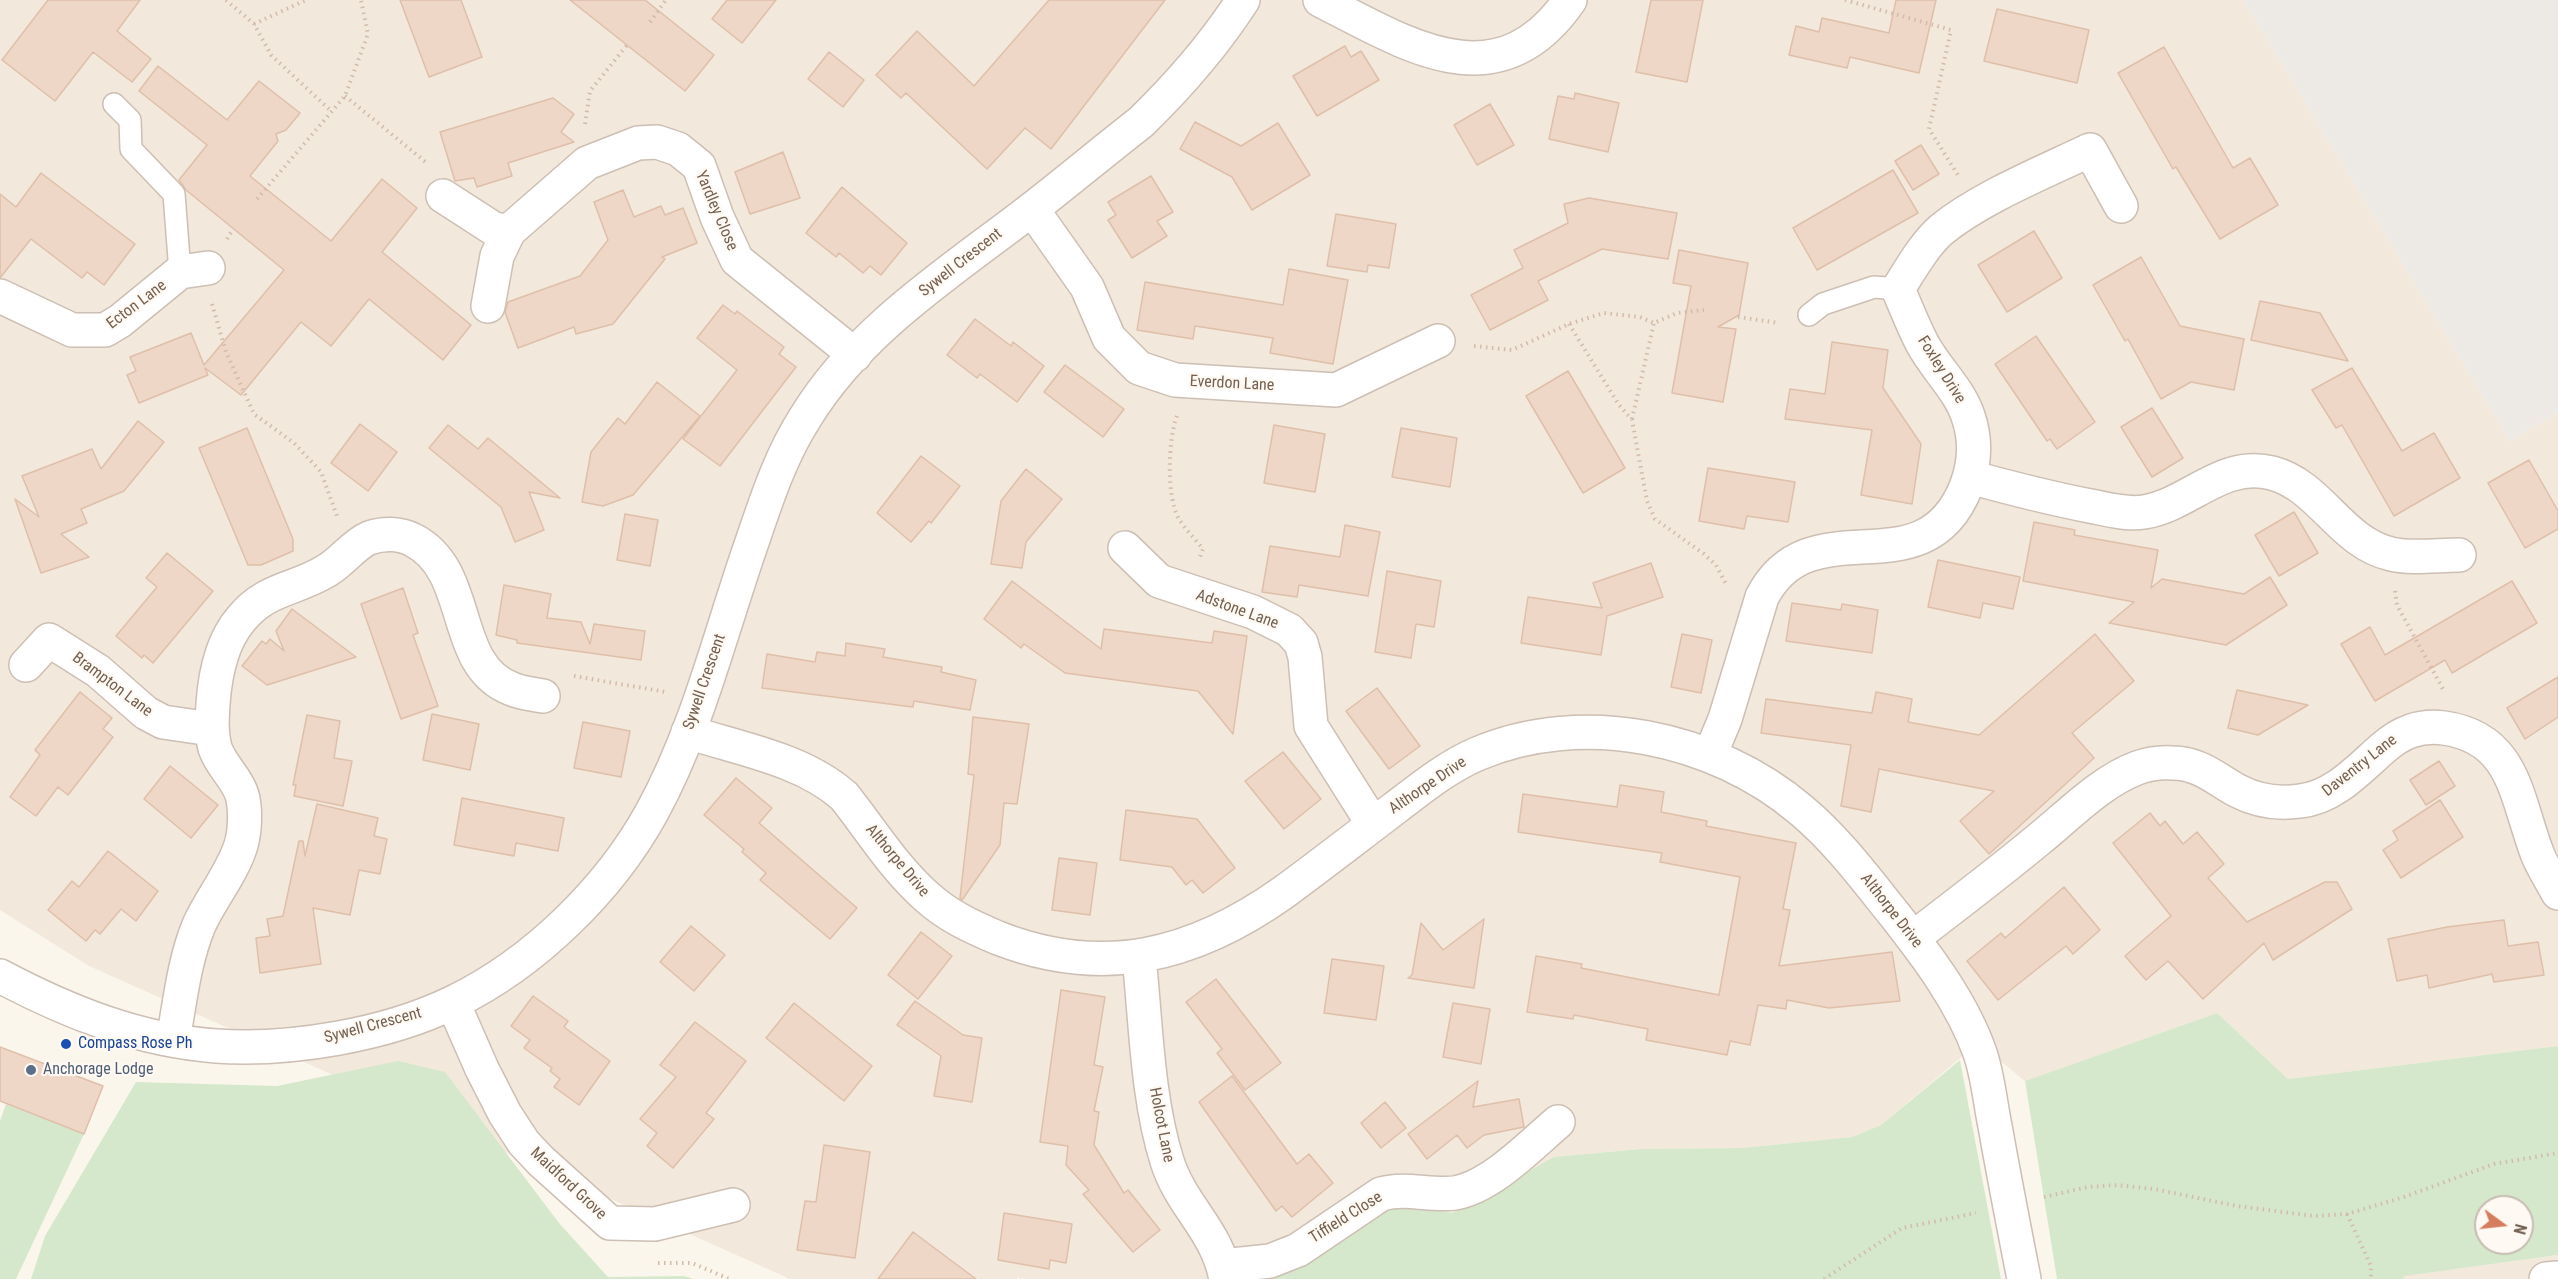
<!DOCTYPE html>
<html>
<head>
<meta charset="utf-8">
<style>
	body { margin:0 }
	#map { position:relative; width:2558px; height:1279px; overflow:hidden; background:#fbf6ec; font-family:"Roboto Condensed",sans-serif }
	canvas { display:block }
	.north { position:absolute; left:2474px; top:1195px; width:60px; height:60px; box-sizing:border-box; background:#fefaf3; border:2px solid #c7bcb2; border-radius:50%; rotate:105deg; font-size:16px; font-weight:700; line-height:24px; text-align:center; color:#745f51 }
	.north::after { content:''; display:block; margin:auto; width:21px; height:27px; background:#d77d5f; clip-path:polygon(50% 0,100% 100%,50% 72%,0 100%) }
</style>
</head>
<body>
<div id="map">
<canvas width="2558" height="1279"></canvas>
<div class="north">N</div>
</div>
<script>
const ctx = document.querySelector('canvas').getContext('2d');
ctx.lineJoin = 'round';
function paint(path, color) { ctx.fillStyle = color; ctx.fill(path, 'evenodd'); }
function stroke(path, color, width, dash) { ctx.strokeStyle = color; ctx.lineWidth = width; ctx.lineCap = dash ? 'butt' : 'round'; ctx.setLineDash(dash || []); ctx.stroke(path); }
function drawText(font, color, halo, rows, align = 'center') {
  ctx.font = font + ' "Roboto Condensed",sans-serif'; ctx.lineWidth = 4.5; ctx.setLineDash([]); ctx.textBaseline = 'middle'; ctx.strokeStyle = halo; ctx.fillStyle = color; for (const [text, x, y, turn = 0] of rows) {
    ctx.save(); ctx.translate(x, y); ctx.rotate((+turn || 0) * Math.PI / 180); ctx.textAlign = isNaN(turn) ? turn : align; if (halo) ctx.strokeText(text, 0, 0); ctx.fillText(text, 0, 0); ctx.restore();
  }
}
const residential = new Path2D(`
	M 0,0 L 2243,0 L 2510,441 L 2558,413 L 2558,1046 L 2288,1079 L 2217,1013 L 2025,1081 L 1978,1043 L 1881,1125 L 1852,1137 L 1742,1148 L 1640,1149 L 1554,1157 L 1452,1213 L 1392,1202 L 1265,1279 L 1019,1279 L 1019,1276 L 1017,1279 L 790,1279 L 89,966 L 0,910 Z
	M 2558,1255 L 2558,1279 L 2402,1279 L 2404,1276 Z`);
const industrial = new Path2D(`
	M 2243,0 L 2558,0 L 2558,413 L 2510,441 Z`);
const green = new Path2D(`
	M 2217,1013 L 2288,1079 L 2558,1046 L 2558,1255 L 2405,1276 L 2402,1279 L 2057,1279 L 2025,1081 ZM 2486,1207 L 2522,1207 L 2522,1243 L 2486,1243 Z
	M 1960,1060 L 2001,1279 L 1265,1279 L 1392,1202 L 1452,1213 L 1554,1157 L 1640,1149 L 1742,1148 L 1852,1137 L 1881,1125 Z
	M 398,1061 L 445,1072 L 559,1223 L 608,1277 L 684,1276 L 694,1279 L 31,1279 L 45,1236 L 136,1082 L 277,1086 Z
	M 6,1104 L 84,1134 L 16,1279 L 0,1279 L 0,1121 Z`);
const building = new Path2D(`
	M 48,0 L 140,0 L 117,31 L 151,59 L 132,82 L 93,52 L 55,101 L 2,60 Z
	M 400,0 L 461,0 L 482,57 L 429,77 Z
	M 570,0 L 645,0 L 714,55 L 685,91 Z
	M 727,0 L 776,0 L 742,43 L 712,19 Z
	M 1049,0 L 1165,0 L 1051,149 L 1025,128 L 987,169 L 906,93 L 901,98 L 876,75 L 917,31 L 974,86 Z
	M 1651,0 L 1703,0 L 1687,82 L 1636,72 Z
	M 1896,0 L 1936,0 L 1919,73 L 1850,57 L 1847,68 L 1789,55 L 1796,26 L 1819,32 L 1822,18 L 1889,33 Z
	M 1997,9 L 2089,30 L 2077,83 L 1984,61 Z
	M 1345,46 L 1351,57 L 1361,51 L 1379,80 L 1317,116 L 1293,76 Z
	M 2164,47 L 2233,168 L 2250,158 L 2278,205 L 2220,239 L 2176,167 L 2173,169 L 2118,73 Z
	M 829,52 L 864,80 L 843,107 L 808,79 Z
	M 158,66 L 227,120 L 259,81 L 300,113 L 286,130 L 276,134 L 278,141 L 250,176 L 331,241 L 382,179 L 417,208 L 382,252 L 471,325 L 443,360 L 369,299 L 331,346 L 301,322 L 241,395 L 205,368 L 208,375 L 139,403 L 127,375 L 136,371 L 130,357 L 191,333 L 204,365 L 284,270 L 186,190 L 179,180 L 207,145 L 139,91 Z
	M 1575,93 L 1619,103 L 1608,152 L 1549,139 L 1558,96 L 1574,99 Z
	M 553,98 L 574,114 L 561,132 L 574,142 L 508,163 L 512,176 L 477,187 L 474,178 L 455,181 L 440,132 Z
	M 1490,104 L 1514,145 L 1477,165 L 1454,125 Z
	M 1195,122 L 1241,146 L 1278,123 L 1310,175 L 1252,210 L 1232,177 L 1180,149 Z
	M 1921,145 L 1939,174 L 1913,190 L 1895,161 Z
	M 783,152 L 800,198 L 750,214 L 735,172 Z
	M 1893,170 L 1918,213 L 1817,270 L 1793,228 Z
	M 41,173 L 135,244 L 104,285 L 87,272 L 82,278 L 31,239 L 0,278 L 0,194 L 16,207 Z
	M 1151,176 L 1173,212 L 1157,221 L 1167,236 L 1132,258 L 1108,220 L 1116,215 L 1108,202 Z
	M 842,187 L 907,243 L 881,275 L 870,266 L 863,273 L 839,253 L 836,257 L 806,233 Z
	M 623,190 L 634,217 L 661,206 L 665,215 L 683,208 L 697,243 L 662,257 L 665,259 L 613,324 L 576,334 L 574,327 L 518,348 L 505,312 L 508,302 L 580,276 L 608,240 L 594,202 Z
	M 1589,198 L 1677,213 L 1668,259 L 1602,249 L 1538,281 L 1548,300 L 1490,330 L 1471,295 L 1523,268 L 1514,250 L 1568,223 L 1564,204 Z
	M 1336,214 L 1396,224 L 1389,268 L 1368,265 L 1367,272 L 1327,266 Z
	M 2034,231 L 2062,278 L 2007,312 L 1978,265 Z
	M 1679,250 L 1748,263 L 1739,315 L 1718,327 L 1736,329 L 1723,402 L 1672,393 L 1691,286 L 1673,283 Z
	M 2141,257 L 2180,326 L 2244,339 L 2234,390 L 2191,382 L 2161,399 L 2128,339 L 2125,341 L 2093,285 Z
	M 1289,269 L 1348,280 L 1333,364 L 1270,353 L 1273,338 L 1195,326 L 1193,339 L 1137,330 L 1145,282 L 1283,305 Z
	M 2260,301 L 2320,313 L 2348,361 L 2251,340 Z
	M 723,305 L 735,314 L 737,311 L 784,347 L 779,354 L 796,367 L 720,466 L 683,439 L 737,370 L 697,338 Z
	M 975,319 L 1011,346 L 1013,342 L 1044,366 L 1017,402 L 980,374 L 977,378 L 947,355 Z
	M 2036,336 L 2095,422 L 2057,449 L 2050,439 L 2047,441 L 1995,364 Z
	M 1832,342 L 1888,350 L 1883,388 L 1921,444 L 1912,504 L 1861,495 L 1872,430 L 1785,419 L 1790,389 L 1825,394 Z
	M 1065,365 L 1124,409 L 1103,437 L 1044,392 Z
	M 2352,368 L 2402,451 L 2434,433 L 2460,478 L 2394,516 L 2342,425 L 2336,428 L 2312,390 Z
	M 1568,371 L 1625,468 L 1583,493 L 1526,396 Z
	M 657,382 L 700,416 L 633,495 L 603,506 L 582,502 L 591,452 L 618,418 L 625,424 Z
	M 2152,408 L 2183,458 L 2152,477 L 2121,427 Z
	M 138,421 L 164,442 L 124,491 L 81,509 L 87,523 L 61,534 L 89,557 L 41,573 L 15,499 L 39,517 L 22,476 L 92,449 L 101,469 Z
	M 360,424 L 397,452 L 368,491 L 331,463 Z
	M 448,425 L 478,449 L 488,438 L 560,498 L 529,492 L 544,530 L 515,542 L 501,507 L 429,448 Z
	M 1274,425 L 1325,434 L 1315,492 L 1264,483 Z
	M 247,428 L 293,539 L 293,551 L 261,565 L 248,565 L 199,448 Z
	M 1401,428 L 1457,438 L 1450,487 L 1392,477 Z
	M 921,456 L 960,486 L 931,523 L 929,521 L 911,542 L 877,513 Z
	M 2529,460 L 2558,511 L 2558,529 L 2525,548 L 2488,483 Z
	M 1708,468 L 1795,482 L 1788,522 L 1747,516 L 1744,529 L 1699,521 Z
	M 1026,469 L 1062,499 L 1026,542 L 1022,568 L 991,564 L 1001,501 Z
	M 2294,512 L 2318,553 L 2279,576 L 2255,535 Z
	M 625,514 L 658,520 L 650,566 L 617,560 Z
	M 2034,522 L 2075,530 L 2074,535 L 2158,550 L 2151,588 L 2162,579 L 2244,594 L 2270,577 L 2287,605 L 2226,645 L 2109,623 L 2134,602 L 2023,581 Z
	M 1345,525 L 1380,532 L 1368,596 L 1299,585 L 1297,597 L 1262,592 L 1270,546 L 1340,557 Z
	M 167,553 L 213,591 L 153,663 L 144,655 L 142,658 L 116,636 L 157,587 L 146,578 Z
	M 1938,560 L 2020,577 L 2013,609 L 1983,603 L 1980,618 L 1928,607 Z
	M 1651,563 L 1663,597 L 1607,616 L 1601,655 L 1521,643 L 1528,597 L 1602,608 L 1593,583 Z
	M 1387,571 L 1441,581 L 1434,627 L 1416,624 L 1411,658 L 1375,652 Z
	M 1012,581 L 1101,649 L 1104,629 L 1212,643 L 1214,631 L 1247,636 L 1233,734 L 1198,691 L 1065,673 L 1024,644 L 1021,648 L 984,619 Z
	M 2512,581 L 2537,623 L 2452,673 L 2445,660 L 2375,701 L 2341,644 L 2370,627 L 2385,655 Z
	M 504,585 L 551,594 L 547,618 L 581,622 L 590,644 L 594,624 L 645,631 L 641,660 L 517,643 L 517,640 L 496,635 Z
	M 403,588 L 418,633 L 413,635 L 438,706 L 401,719 L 361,604 Z
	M 1792,603 L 1841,610 L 1842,604 L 1878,610 L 1872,653 L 1786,641 Z
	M 292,609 L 356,657 L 267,685 L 242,666 L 262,641 L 266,644 L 270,639 L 284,651 L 276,631 Z
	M 1682,634 L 1712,640 L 1701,693 L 1671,687 Z
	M 2095,634 L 2134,681 L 2072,733 L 2094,758 L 1989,854 L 1960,821 L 1994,791 L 1879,769 L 1871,812 L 1841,806 L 1851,745 L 1761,733 L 1766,699 L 1872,713 L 1876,692 L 1912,699 L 1908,722 L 1979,735 Z
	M 846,643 L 885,649 L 883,657 L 942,667 L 941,672 L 976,680 L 970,710 L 914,701 L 913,707 L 762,688 L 767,654 L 815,662 L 817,652 L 845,656 Z
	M 2558,677 L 2558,717 L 2525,739 L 2507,708 Z
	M 1377,688 L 1420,746 L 1389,769 L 1346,711 Z
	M 2237,690 L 2308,705 L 2258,735 L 2228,728 Z
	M 80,692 L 112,718 L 103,729 L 113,737 L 68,795 L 58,787 L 36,816 L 10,797 L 40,755 L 35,750 Z
	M 432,714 L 479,724 L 470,770 L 423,760 Z
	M 307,715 L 340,721 L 334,758 L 352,761 L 343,806 L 294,796 L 296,785 L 293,785 Z
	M 973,717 L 1029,724 L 1017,804 L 1004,803 L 1000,845 L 962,900 L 960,898 L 974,775 L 968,774 Z
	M 583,722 L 630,731 L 621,777 L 574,768 Z
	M 1283,752 L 1321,799 L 1284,829 L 1245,781 Z
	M 2439,761 L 2455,786 L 2426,805 L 2410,780 Z
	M 170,766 L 218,805 L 191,838 L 144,799 Z
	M 736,778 L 772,808 L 759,823 L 857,908 L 830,939 L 760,880 L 766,873 L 742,852 L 744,849 L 704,815 Z
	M 1620,785 L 1664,792 L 1661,812 L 1707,821 L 1706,826 L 1796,843 L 1783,909 L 1790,910 L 1779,966 L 1892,952 L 1900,1001 L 1829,1008 L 1787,1000 L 1786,1009 L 1758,1005 L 1750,1045 L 1730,1041 L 1727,1055 L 1646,1040 L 1648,1029 L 1574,1015 L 1573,1019 L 1527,1012 L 1536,956 L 1582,964 L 1581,968 L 1719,995 L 1740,877 L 1660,862 L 1662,853 L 1518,832 L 1523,794 L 1617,807 Z
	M 462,798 L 564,818 L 558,851 L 516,843 L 514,856 L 454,845 Z
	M 2440,800 L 2463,837 L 2401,878 L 2383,850 L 2398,840 L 2393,831 Z
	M 317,804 L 378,818 L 374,836 L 387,839 L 380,874 L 359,870 L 350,915 L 313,908 L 321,964 L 260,973 L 256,938 L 270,936 L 267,919 L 283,916 L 299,841 L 303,841 L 305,856 Z
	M 1126,810 L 1197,819 L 1235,868 L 1203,893 L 1192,880 L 1186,885 L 1172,867 L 1120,860 Z
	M 2150,813 L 2160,826 L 2165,821 L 2183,844 L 2197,832 L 2224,864 L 2208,878 L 2247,922 L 2325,882 L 2337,882 L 2352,909 L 2273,960 L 2264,943 L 2203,999 L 2168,961 L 2146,980 L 2125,956 L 2171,916 L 2113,843 Z
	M 108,851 L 158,891 L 136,921 L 121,909 L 100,934 L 95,930 L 86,941 L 48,910 L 72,881 L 79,887 Z
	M 1059,858 L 1097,863 L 1090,915 L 1052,910 Z
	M 2064,887 L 2100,930 L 2073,954 L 2066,946 L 1998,1000 L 1967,961 L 2001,933 L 2005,938 Z
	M 1484,919 L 1474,988 L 1408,978 L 1412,975 L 1421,923 L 1443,950 Z
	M 2504,920 L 2508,946 L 2538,942 L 2544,975 L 2494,982 L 2492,974 L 2429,988 L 2427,975 L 2397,981 L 2388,939 L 2447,927 Z
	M 691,926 L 725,955 L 694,991 L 660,962 Z
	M 921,932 L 952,956 L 918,999 L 888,975 Z
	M 1332,959 L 1384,966 L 1376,1020 L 1324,1013 Z
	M 1216,979 L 1281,1063 L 1245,1090 L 1217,1053 L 1222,1049 L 1186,1002 Z
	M 1061,990 L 1105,997 L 1094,1065 L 1103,1067 L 1094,1111 L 1099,1112 L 1094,1145 L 1124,1193 L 1128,1190 L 1160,1230 L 1133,1252 L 1083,1194 L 1089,1190 L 1066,1165 L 1068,1146 L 1040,1142 Z
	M 533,996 L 568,1021 L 564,1027 L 610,1061 L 579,1105 L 554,1087 L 560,1079 L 550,1071 L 552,1068 L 524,1048 L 530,1040 L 511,1026 Z
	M 915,1001 L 963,1035 L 982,1038 L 972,1102 L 934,1096 L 941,1056 L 897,1025 Z
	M 794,1003 L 872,1066 L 844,1101 L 766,1038 Z
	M 1453,1003 L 1490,1009 L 1481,1064 L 1443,1057 Z
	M 695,1022 L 746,1061 L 706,1113 L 714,1119 L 673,1168 L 647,1146 L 657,1133 L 640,1119 L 676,1077 L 660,1065 Z
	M 0,1047 L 103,1086 L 84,1134 L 0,1101 Z
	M 1232,1076 L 1297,1164 L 1309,1154 L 1333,1183 L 1292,1217 L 1282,1206 L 1276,1211 L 1199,1102 Z
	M 1478,1081 L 1473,1107 L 1519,1099 L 1524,1127 L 1484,1135 L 1467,1148 L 1457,1135 L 1427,1159 L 1408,1134 Z
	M 1385,1102 L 1406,1128 L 1381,1148 L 1361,1123 Z
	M 824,1145 L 870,1152 L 855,1258 L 797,1250 L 805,1201 L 816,1202 Z
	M 1004,1213 L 1072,1224 L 1066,1263 L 1050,1260 L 1049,1269 L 998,1260 Z
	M 913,1232 L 976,1279 L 878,1279 Z`);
const path = new Path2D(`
	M 226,0 L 254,24 L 271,55 L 331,111
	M 1845,0 L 1951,30 L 1929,129 L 1958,175
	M 650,22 L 666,0
	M 254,24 L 306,0
	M 345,96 L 428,164
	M 585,124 L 590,91 L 627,45
	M 257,199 L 345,96 L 368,34 L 361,0
	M 227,239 L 233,229
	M 212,304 L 226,352 L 254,414 L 294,443 L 321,472 L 337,516
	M 1738,317 L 1779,323
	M 1569,324 L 1619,405 L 1632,420 L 1647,501 L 1655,519 L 1704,554 L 1716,565 L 1727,586
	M 1474,346 L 1512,350 L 1569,324 L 1604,313 L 1640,317 L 1654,323 L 1677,313 L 1704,310
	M 1177,416 C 1168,439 1166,497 1179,519 C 1185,529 1195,539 1203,549 L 1200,557
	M 1632,419 L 1654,323
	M 2395,591 L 2397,605 L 2444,691
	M 574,676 L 666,692
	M 2044,1197 L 2088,1187 L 2117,1185 L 2154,1189 L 2237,1206 L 2314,1216 L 2347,1214 L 2404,1197 L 2494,1164 L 2558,1153
	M 2347,1214 L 2371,1266 L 2371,1279
	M 658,1263 L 692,1263 L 729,1279
	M 1824,1279 L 1902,1228 L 1976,1213`);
const service = new Path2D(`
	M 114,104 L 130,120 L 131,149 L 174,194 L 180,272
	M 1809,315 L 1823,304 L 1874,287 L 1898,289`);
const minor = new Path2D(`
	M 1320,0 C 1408,45 1498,104 1570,0
	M 443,196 L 494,229 L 509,231 L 587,163 L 638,143 L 657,142 L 678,149 L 699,166 L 717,217 L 737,260 L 855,355
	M 1032,209 L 1087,287 L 1109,338 L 1139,368 L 1175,380 L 1336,390 L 1438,341
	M 0,296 L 72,330 L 105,330 L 120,321 L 180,272 L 208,268
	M 488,306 L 497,256 L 509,231
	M 1970,477 C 2010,488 2049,498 2090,506 C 2106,509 2127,515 2144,512 C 2189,505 2222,460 2272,473 C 2321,486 2340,542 2391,554 C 2411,559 2438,555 2459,555
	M 1125,548 L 1159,581 L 1253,612 L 1289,630 L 1301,643 L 1305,657 L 1311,726 L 1373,824
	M 26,665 L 49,640 L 98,671 L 146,713 L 163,722 L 211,729
	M 688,732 C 740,749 802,759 844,796 C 871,830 894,868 927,897 C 948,916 972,927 998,938 C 1103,979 1194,956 1284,892 C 1321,865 1358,836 1395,808 C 1421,788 1447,767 1477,754 C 1583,709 1715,737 1801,810 C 1837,840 1865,878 1894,914 C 1927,956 1962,1002 1980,1053 C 1988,1076 1990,1102 1995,1126 C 2004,1177 2014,1228 2024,1279
	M 1710,755 L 1725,719 L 1762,597 C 1811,502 1923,595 1966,487 C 1975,464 1976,439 1968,416 C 1959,389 1935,368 1922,343 C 1913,326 1906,307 1898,289 C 1910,270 1924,245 1941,230 C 1980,198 2044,172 2090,150 L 2121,206
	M 1913,938 C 1955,906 1997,874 2038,840 C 2068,816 2100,782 2137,768 C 2148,764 2161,762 2173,763 C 2199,763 2216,779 2238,791 C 2257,801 2279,804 2300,801 C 2333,798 2358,770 2382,749 C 2401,732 2419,725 2444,728 C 2515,738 2516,798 2537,853 C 2542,866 2551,880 2558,893
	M 1139,957 C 1146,1024 1147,1097 1167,1161 C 1181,1206 1217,1230 1226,1279
	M 0,976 C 68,1012 138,1040 216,1046 C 291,1051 386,1035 454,1002 C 534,963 609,890 652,812 C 697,730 720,634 751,545 C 766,501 780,457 805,418 C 859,329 952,271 1032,209 C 1069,180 1104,151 1141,122 C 1179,85 1214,45 1243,0
	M 453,1003 L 482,1069 L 505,1114 L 524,1143 L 541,1161 L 610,1223 L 655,1224 L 733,1205
	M 173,1040 C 180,1002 184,961 199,925 C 211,898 232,874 241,845 C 245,832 246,809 242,795 C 237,778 221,766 215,748 C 211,733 212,719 213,704 C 215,675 222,641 241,619 C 266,588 295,590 326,571 C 342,562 353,545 369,538 C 383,533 400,533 413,540 C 474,571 449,666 512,689 C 521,693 532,694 543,696
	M 1223,1266 L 1270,1261 L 1298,1250 L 1381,1194 C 1406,1187 1430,1196 1455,1193 C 1491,1187 1531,1145 1558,1122
	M 2546,1279 L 2558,1278`);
const markers = [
	[66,1044,6,"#1a4fb4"],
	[31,1070,6,"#5c6f8a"]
];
const streetNames = [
	["Yardley Close",716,211,67],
	["Sywell Crescent",961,263,-38],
	["Ecton Lane",137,305,-37],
	["Foxley Drive",1941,370,58],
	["Everdon Lane",1232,384,3],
	["Adstone Lane",1237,610,20],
	["Sywell Crescent",705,682,-71],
	["Brampton Lane",112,685,37],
	["Daventry Lane",2360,766,-38],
	["Althorpe Drive",1428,786,-34],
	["Althorpe Drive",897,861,50],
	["Althorpe Drive",1891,911,52],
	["Sywell Crescent",373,1026,-15],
	["Holcot Lane",1161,1125,79],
	["Maidford Grove",568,1184,43],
	["Tiffield Close",1346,1218,-32]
];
const transitNames = [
	["Compass Rose Ph",78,1044]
];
const serviceNames = [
	["Anchorage Lodge",43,1070]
];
paint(residential, '#f2e8db');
paint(industrial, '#ede9e4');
paint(green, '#d6e8cb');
paint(building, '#eed7c7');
stroke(building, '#dfbfa9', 1.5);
stroke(service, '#cdbfb3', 24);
stroke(minor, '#cdbfb3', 36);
stroke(path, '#d3bba9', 4, [1.5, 4.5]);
stroke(service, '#fff', 21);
stroke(minor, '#fff', 33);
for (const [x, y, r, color] of markers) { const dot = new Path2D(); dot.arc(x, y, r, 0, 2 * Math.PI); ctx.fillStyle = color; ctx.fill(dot); stroke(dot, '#fefaf3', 2); }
drawText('16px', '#745f51', '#fefaf3', streetNames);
drawText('16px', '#164399', '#fefaf3', transitNames, 'left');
drawText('16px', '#4e5e75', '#fefaf3', serviceNames, 'left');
</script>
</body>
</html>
